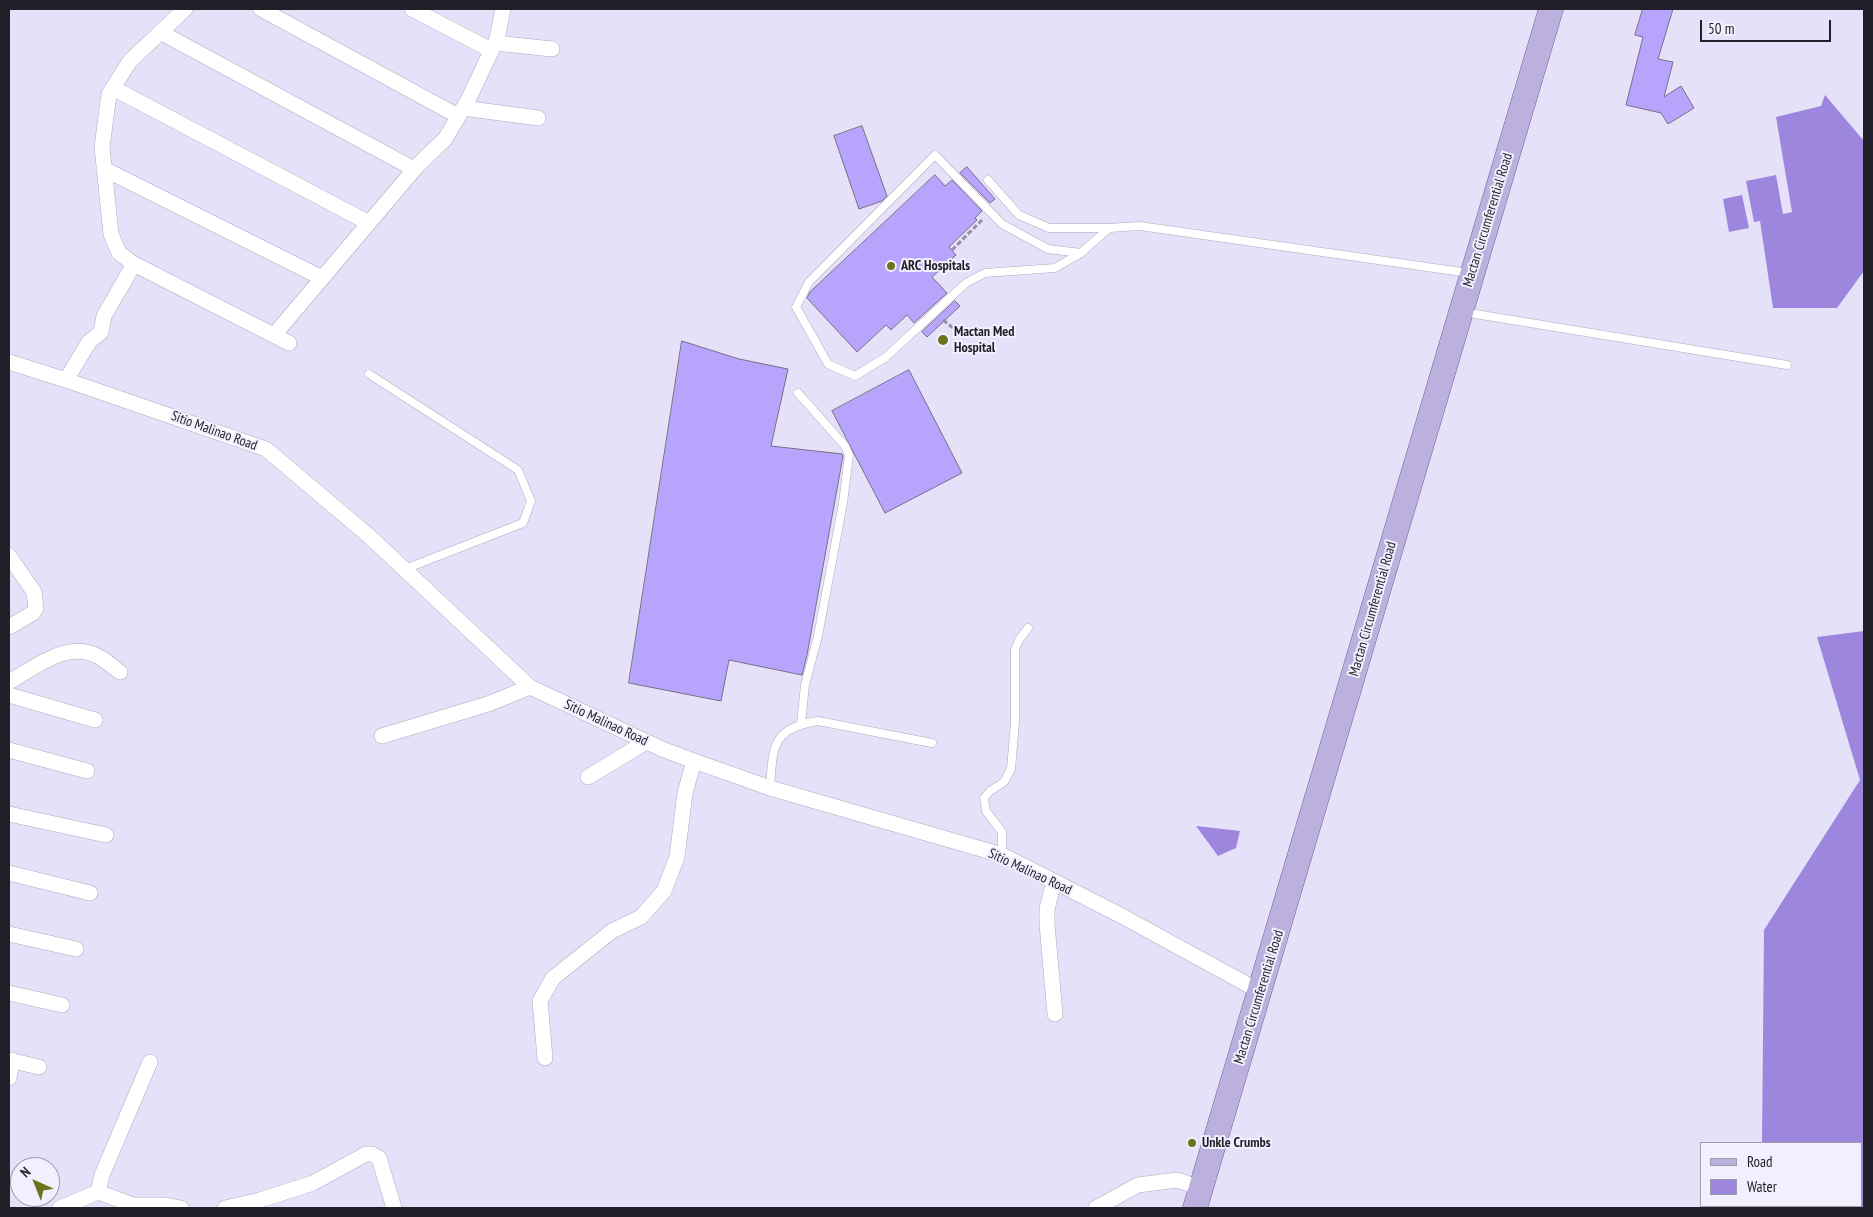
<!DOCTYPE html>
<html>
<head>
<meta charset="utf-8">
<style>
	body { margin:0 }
	#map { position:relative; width:1873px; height:1217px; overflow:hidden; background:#e5e1f8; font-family:"PT Sans Narrow",sans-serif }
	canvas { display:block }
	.frame { position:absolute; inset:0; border:10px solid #211f28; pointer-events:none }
	.legend { position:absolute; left:1700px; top:1142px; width:162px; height:65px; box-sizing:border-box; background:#f2effe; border:1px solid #9e9ca8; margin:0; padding:6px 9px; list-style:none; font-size:15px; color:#211f28 }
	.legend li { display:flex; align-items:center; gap:10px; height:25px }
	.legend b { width:25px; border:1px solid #9e9ca8 }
	.north { position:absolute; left:10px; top:1157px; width:50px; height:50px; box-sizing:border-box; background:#f2effe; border:1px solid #9e9ca8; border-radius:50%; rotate:316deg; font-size:14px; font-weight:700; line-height:20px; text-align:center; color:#211f28 }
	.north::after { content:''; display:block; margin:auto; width:18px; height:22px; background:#6c731c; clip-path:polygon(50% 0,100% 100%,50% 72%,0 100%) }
	.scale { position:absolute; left:1700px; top:20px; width:131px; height:22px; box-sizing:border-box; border:2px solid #211f28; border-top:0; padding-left:6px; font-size:15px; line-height:18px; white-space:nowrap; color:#211f28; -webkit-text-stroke:4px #f2effe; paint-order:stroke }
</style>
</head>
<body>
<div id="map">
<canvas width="1873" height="1217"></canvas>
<div class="frame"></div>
<ul class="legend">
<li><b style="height:6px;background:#bbb0de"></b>Road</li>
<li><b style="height:14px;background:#9d87de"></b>Water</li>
</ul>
<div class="north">N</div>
<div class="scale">50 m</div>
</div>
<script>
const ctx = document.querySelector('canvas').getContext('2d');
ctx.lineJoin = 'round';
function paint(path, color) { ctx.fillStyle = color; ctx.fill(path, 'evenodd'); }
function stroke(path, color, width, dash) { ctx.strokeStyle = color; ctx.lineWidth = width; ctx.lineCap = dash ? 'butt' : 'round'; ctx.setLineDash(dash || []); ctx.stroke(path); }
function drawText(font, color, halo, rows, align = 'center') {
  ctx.font = font + ' "PT Sans Narrow",sans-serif'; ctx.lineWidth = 4; ctx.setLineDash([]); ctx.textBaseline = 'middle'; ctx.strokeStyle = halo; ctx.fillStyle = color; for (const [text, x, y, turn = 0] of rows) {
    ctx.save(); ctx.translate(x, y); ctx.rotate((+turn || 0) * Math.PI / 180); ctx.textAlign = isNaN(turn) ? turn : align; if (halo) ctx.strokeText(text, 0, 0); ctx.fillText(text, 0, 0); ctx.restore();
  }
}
const water = new Path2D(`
	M 1825,95 L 1864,141 L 1864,271 L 1837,308 L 1773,308 L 1760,221 L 1754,222 L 1746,181 L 1776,175 L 1783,214 L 1792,212 L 1776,117 L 1821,106 Z
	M 1742,195 L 1749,228 L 1729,232 L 1723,199 Z
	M 1864,631 L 1864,1208 L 1778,1208 L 1778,1206 L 1862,1206 L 1862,1143 L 1762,1143 L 1764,930 L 1860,780 L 1817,637 Z
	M 1196,826 L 1240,831 L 1236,848 L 1218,856 Z`);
const building = new Path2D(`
	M 1643,9 L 1673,9 L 1658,59 L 1673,62 L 1664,97 L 1681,86 L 1694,108 L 1668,124 L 1661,113 L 1626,105 L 1643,37 L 1635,35 Z
	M 862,126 L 887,196 L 882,201 L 859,209 L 834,136 Z
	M 967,167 L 995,199 L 990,203 L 960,173 Z
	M 935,175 L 945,186 L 952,180 L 982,211 L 975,218 L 977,220 L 949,247 L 956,255 L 932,277 L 947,293 L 914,323 L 907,315 L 891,330 L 886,325 L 857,352 L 807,298 L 810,292 Z
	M 955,301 L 960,306 L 927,337 L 922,332 Z
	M 682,341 L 739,359 L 788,369 L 771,446 L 842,454 L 843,456 L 807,655 L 802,675 L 729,660 L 721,701 L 629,683 Z
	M 909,370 L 962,473 L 885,513 L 832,411 Z`);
const path = new Path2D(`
	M 952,250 L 982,220
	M 943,320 L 966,338`);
const service = new Path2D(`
	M 988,180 L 1019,215 L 1049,228 L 1109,228
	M 1081,253 L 1048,249 L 1002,224 L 935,155 L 809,282 L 796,307 L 828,364 L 855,376 L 886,357 L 966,283 L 985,273 L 1055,268 L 1081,253 L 1109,228 L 1140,226 L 1469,273
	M 1463,312 L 1787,365
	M 369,374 L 518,470 L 531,501 L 523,523 L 405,569
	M 798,393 L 845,446 L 849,455 L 843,503 L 818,636 L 805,685 L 801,723
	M 770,788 C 773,748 771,728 818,721 L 932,743
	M 1002,855 L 1002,832 L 986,811 L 984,798 L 990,791 L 1004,782 L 1011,769 L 1015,722 L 1015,650 L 1019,640 L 1028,628`);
const minor = new Path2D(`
	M 185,9 L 130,61 L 109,94 L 102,147 L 111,234 L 119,253 L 134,264 L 289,343
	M 261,9 L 458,116
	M 412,9 L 491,50
	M 160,32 L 414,169
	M 495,43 L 552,49
	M 113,88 L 369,223
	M 463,108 L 538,118
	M 104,169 L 322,278
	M 274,335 L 418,165 L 445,139 L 468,100 L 497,39 L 503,9
	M 9,362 L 66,380 L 266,449 L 369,536 L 530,687 L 662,749 L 694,761 L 770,788 L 1002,855 L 1120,915 L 1261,992
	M 66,380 L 89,342 L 101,332 L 104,316 L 134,264
	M 9,556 L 34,592 L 36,608 L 33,613 L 9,627
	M 9,682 C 36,667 70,638 101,658 C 108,662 114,668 120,672
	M 9,695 L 95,720
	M 382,736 L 488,704 L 530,687
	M 9,750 L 87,771
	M 588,777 L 646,742
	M 9,814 L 106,835
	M 9,873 L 90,893
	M 1054,882 L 1047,909 L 1047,924 L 1055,1014
	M 9,934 L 76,949
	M 9,993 L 62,1005
	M 545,1058 L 540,1001 L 553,978 L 612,931 L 641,917 L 664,891 L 677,857 L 685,793 L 694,761
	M 9,1060 L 39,1067
	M 9,1078 L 12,1060
	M 98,1192 L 102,1175 L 150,1062
	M 60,1208 L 98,1192 L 133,1205 L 165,1205 L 181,1208
	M 225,1208 L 260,1200 L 313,1183 L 366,1154 L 372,1154 L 379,1158 L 394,1208
	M 1096,1208 L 1138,1185 L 1177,1180 L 1201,1188`);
const primary = new Path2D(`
	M 1195,1208 C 1317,809 1431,408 1551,9`);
const markers = [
	[891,266,5,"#6c731c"],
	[943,340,6,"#6c731c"],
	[1192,1143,5,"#6c731c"]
];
const streetNames = [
	["Mactan Circumferential Road",1488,220,-73],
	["Sitio Malinao Road",214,431,20],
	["Mactan Circumferential Road",1373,609,-74],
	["Sitio Malinao Road",606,723,25],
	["Sitio Malinao Road",1030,872,25],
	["Mactan Circumferential Road",1259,997,-73]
];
const poiNames = [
	["ARC Hospitals",901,266],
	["Mactan Med",954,332],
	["Hospital",954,348],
	["Unkle Crumbs",1202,1143]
];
paint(water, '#9d87de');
paint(building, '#b9a4fd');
stroke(building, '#747085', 1);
stroke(service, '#aeaac1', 9);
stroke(minor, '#aeaac1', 16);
stroke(primary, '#685b90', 25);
stroke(path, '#9390a1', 3, [5, 2.5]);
stroke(service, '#fff', 8);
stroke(minor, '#fff', 15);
stroke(primary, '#bbb0de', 24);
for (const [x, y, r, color] of markers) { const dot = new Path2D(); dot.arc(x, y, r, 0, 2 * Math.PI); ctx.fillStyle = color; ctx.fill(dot); stroke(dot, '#f2effe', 2); }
drawText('14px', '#211f28', '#f2effe', streetNames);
drawText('bold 14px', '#211f28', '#f2effe', poiNames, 'left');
</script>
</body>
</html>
